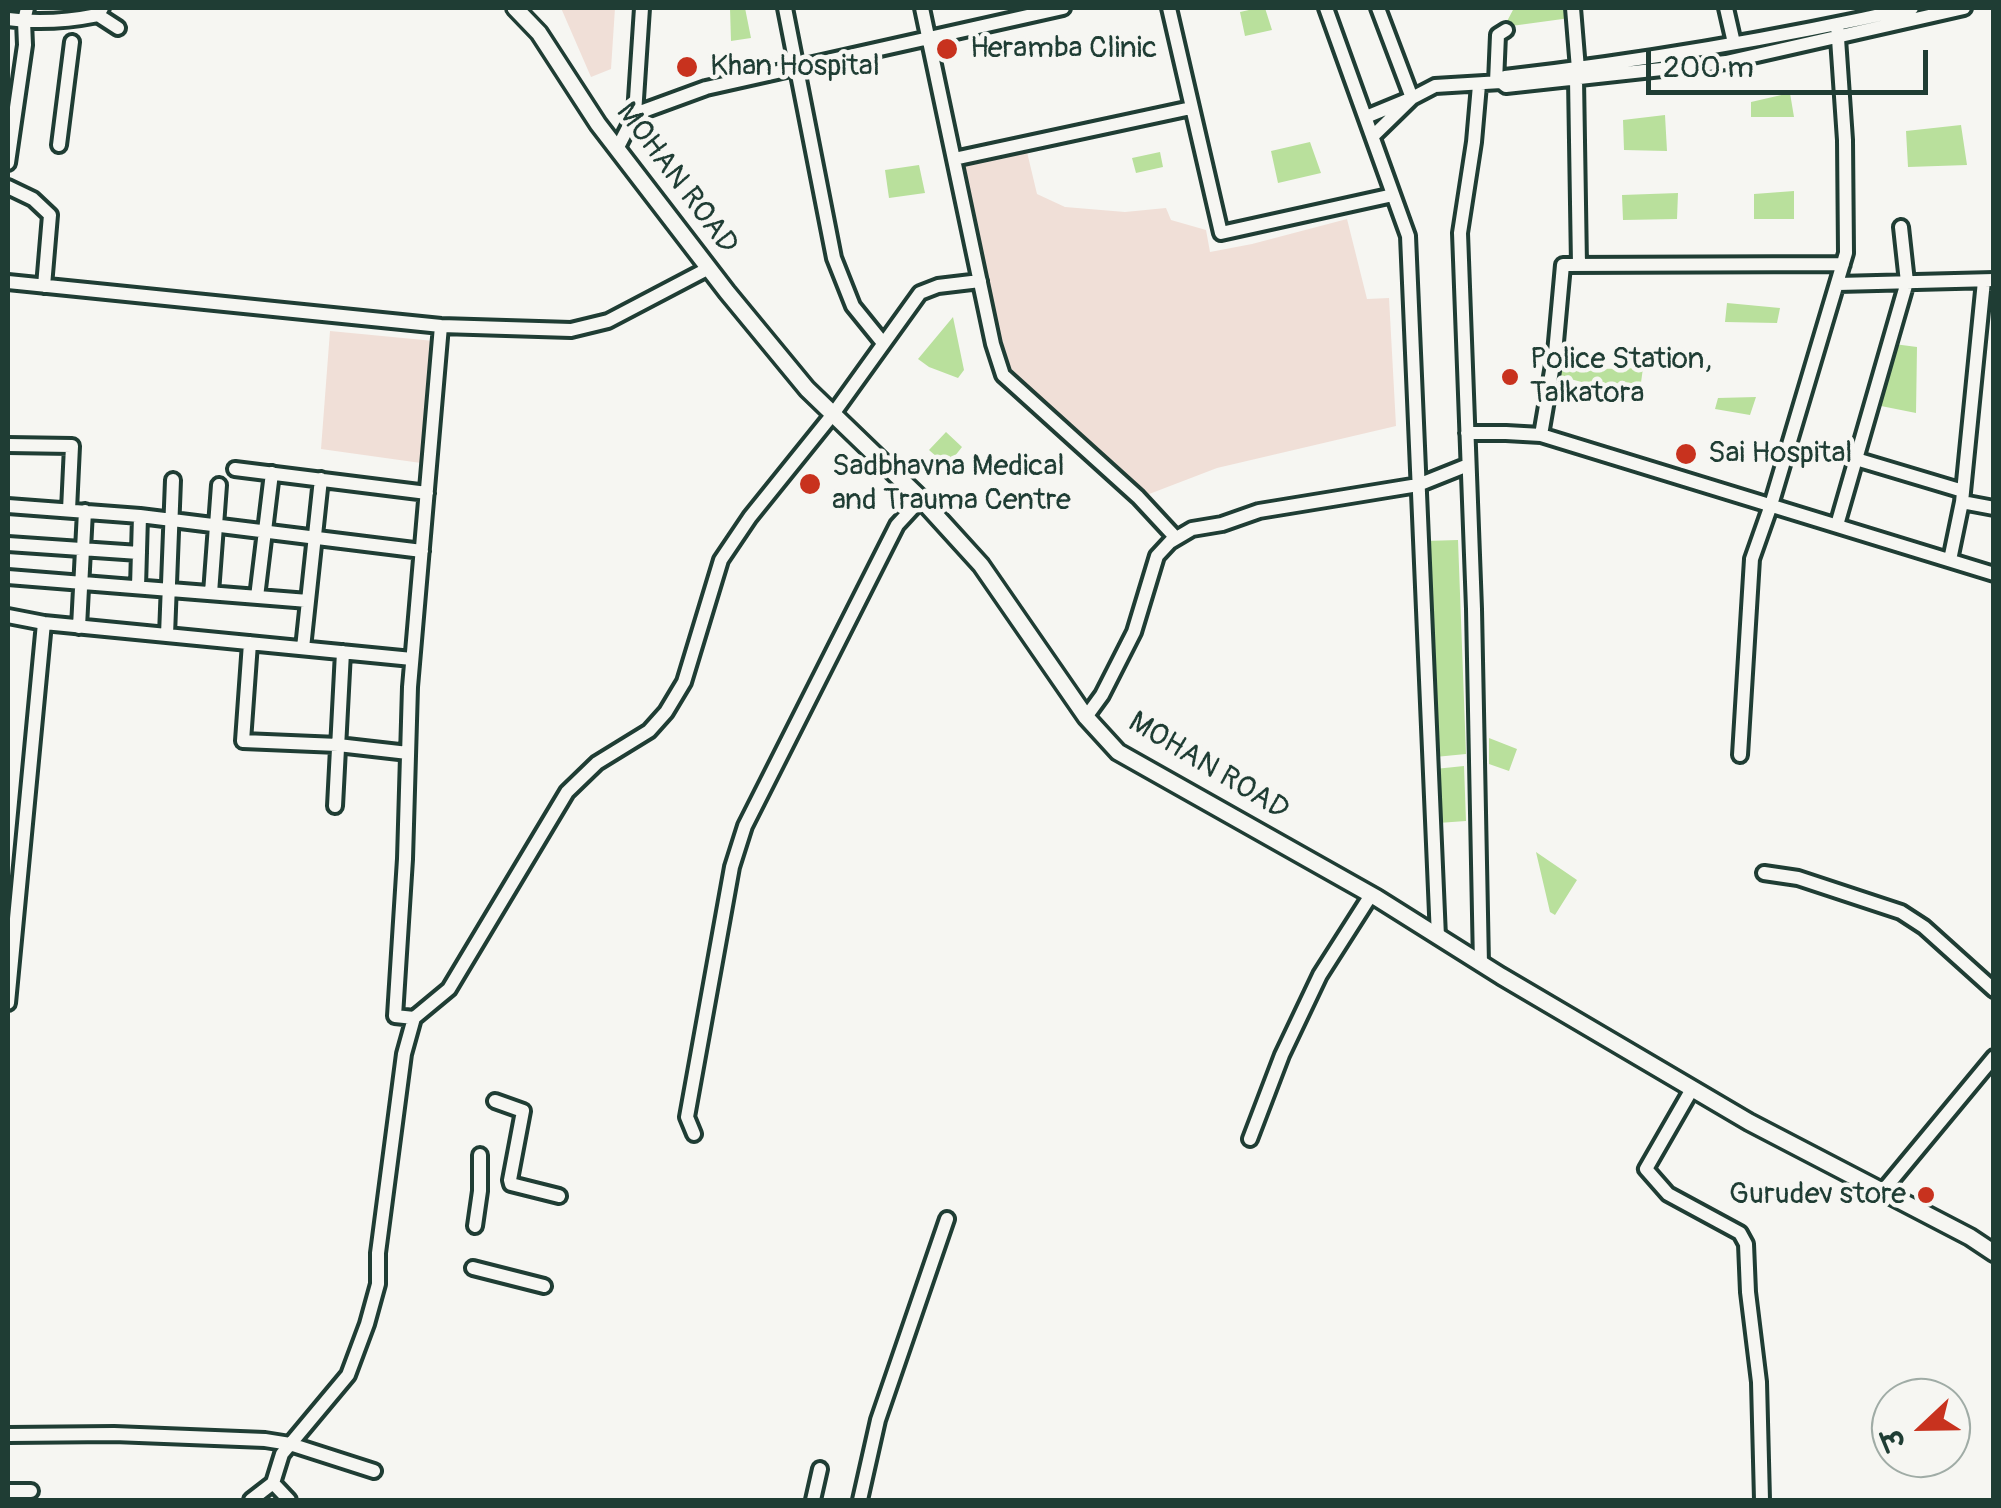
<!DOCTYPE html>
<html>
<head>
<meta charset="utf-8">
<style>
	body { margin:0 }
	#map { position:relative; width:2001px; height:1508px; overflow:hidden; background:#f6f6f2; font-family:Pangolin,"Playpen Sans Deva",sans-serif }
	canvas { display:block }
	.frame { position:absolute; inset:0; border:10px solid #1f3d34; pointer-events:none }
	.north { position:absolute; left:1871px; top:1378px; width:100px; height:100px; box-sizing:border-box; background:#f6f6f2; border:2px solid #a0aca6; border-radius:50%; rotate:248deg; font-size:28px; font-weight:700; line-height:40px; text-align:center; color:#1f3d34 }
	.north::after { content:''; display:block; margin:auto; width:35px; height:45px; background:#c8321e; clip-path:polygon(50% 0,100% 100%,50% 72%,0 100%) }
	.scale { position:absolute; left:1646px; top:50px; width:282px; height:45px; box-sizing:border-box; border:5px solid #1f3d34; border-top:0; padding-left:12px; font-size:30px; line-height:35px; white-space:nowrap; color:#1f3d34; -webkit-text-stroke:8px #f6f6f2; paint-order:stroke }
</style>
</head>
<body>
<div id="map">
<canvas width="2001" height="1508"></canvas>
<div class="frame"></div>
<div class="north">उ</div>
<div class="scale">200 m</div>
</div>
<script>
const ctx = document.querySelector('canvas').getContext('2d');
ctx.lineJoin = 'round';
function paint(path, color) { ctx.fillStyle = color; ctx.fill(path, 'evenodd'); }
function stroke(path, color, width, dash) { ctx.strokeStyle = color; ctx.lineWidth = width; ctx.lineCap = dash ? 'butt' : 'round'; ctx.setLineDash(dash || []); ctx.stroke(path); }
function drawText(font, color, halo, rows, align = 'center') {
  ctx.font = font + ' Pangolin,sans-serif'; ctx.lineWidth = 9; ctx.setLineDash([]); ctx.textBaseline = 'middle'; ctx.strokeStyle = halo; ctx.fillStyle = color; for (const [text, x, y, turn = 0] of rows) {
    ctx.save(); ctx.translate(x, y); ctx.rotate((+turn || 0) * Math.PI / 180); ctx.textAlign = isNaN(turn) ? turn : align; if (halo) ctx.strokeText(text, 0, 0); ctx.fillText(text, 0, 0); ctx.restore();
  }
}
const built = new Path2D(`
	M 561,8 L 615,8 L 611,69 L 591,77 Z
	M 1027,152 L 1037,194 L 1065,207 L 1125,212 L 1166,208 L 1171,220 L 1206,230 L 1210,252 L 1252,244 L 1347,219 L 1367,299 L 1389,298 L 1396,426 L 1217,468 L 1144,496 L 1011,373 L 1001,346 L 965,166 Z
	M 330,331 L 434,341 L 421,463 L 321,449 Z`);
const green = new Path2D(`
	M 730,8 L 745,8 L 751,38 L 731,41 Z
	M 1258,8 L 1265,8 L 1272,30 L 1245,36 L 1240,12 Z
	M 1514,8 L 1569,8 L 1570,18 L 1504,27 Z
	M 1790,93 L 1794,117 L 1751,117 L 1751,102 Z
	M 1665,115 L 1667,151 L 1624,150 L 1623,120 Z
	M 1961,125 L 1967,165 L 1908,167 L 1906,131 Z
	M 1310,142 L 1321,173 L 1278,183 L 1271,151 Z
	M 1160,152 L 1163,167 L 1136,173 L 1132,158 Z
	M 919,165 L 925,193 L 889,198 L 885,170 Z
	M 1794,191 L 1794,219 L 1754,219 L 1754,194 Z
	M 1678,193 L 1677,219 L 1623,220 L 1622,195 Z
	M 1727,303 L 1780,308 L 1777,323 L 1725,322 Z
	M 953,317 L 964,370 L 958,378 L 929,367 L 918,359 Z
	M 1894,344 L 1917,347 L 1916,413 L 1876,405 Z
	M 1643,368 L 1639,397 L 1555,375 L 1555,370 Z
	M 1756,397 L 1750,415 L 1715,409 L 1718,398 Z
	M 946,432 L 962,447 L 947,466 L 929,450 Z
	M 1458,540 L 1466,754 L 1435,757 L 1425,541 Z
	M 1489,738 L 1517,749 L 1509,771 L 1489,764 Z
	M 1464,766 L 1466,821 L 1438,823 L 1435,769 Z
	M 1536,852 L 1577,880 L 1555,915 L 1550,912 Z`);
const minor = new Path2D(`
	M 785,8 L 834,258 L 853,306 L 883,343
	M 922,8 L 993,344 L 1003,375 L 1138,497 L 1176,538
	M 1169,8 L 1221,233 L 1393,195
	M 1326,8 L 1408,236 L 1438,937
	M 1573,8 L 1578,69 L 1576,79 L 1579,265
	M 1726,8 L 1734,43
	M 98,15 L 118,28
	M 8,19 C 37,23 68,21 98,15 L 102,8
	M 1496,82 L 1498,35 L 1506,30
	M 1501,82 L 1505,77 C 1642,61 1778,38 1912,8
	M 1479,85 L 1474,142 L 1460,233 L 1474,609 L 1481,964
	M 635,114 L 706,88 L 1063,8
	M 1366,117 L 1412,98 L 1378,8
	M 1373,136 L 1412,98 L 1435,86 L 1501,82 L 1506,86 L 1726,62 L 1964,8
	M 59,145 L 72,42
	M 617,149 L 635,114 L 642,8
	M 954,159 L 1191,108
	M 8,163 L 25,45 L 24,21 L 27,8
	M 8,187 L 33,199 L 50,215 L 44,286
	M 8,282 L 441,326 L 571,330 L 608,321 L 709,268
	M 1838,284 L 1994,280
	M 1467,433 L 1506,433 L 1541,435 L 1994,574
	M 1541,435 L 1555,353 L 1563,265 L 1843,264
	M 8,445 L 72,446 L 69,510
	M 1856,459 L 1963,491
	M 235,469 L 427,493
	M 1962,502 L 1994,508
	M 8,506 L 140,516 L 422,551
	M 1837,525 L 1907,282 L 1901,227
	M 8,544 L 139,553
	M 1950,560 L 1962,502 L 1984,281
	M 8,577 L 308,601
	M 138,587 L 140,516
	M 211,593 L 219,485
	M 257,597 L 272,473
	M 8,616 L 44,623 L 412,659
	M 79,627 L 85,511
	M 167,635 L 173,480
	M 250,643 L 243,741 L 338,745 L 408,753
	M 303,648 L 321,479
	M 1086,717 L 1102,695 L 1134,632 L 1157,556 L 1170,542 L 1192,529 L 1222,524 L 1259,511 L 1418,485 L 1468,465
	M 1740,755 L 1752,559 L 1771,505 L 1846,253 L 1845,140 L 1837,24
	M 335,806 L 343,652
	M 1764,873 L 1798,878 L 1901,912 L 1924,927 L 1994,990
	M 8,1003 L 44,623
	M 414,1018 L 395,1016 L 405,859 L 410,687 L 441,326
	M 1692,1089 L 1646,1169 L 1668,1194 L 1740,1233 L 1746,1244 L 1748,1292 L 1759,1382 L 1762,1500
	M 495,1101 L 523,1111 L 510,1180 L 511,1184 L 559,1196
	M 694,1134 L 687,1117 L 732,867 L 745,826 L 897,525 L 921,499
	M 1250,1139 L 1282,1055 L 1320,975 L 1371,895
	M 1882,1192 L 1994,1057
	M 475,1226 L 480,1191 L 480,1155
	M 473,1268 L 544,1286
	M 8,1435 L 114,1434 L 265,1440 L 290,1444 L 374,1471
	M 273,1483 L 289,1500
	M 8,1491 L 31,1491
	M 251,1500 L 273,1483 L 282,1454 L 348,1375 L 367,1324 L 378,1284 L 378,1253 L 404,1054 L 414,1018 L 449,989 L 567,792 L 597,763 L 649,731 L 666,712 L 684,682 L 721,560 L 750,517 L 833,414 L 920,293 L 938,286 L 980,281
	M 813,1500 L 820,1469
	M 860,1500 L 878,1420 L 947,1219`);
const major = new Path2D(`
	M 515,8 L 539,33 L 598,124 L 727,292 L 807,389 L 921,499 L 981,565 L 1086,717 L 1118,752 L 1377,898 L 1501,976 L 1749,1122 L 1970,1237 L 1994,1253`);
const markers = [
	[947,49,12,"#c8321e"],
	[687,67,12,"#c8321e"],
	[1510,377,10,"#c8321e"],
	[1686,454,12,"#c8321e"],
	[810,484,12,"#c8321e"],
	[1926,1195,10,"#c8321e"]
];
const poiNames = [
	["Heramba Clinic",970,49],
	["Khan Hospital",710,67],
	["Police Station,",1530,360],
	["Talkatora",1530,394],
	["Sai Hospital",1708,454],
	["Sadbhavna Medical",832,467],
	["and Trauma Centre",832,501],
	["Gurudev store",1906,1195,"right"]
];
const streetNames = [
	["MOHAN ROAD",676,179,53],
	["MOHAN ROAD",1208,767,31]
];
paint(built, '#f0dfd7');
paint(green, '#b9e09c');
stroke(minor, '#1f3d34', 20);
stroke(major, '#1f3d34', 22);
stroke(minor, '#f6f6f2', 12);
stroke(major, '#f6f6f2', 15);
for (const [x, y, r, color] of markers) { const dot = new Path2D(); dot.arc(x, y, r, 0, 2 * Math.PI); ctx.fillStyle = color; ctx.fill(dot); stroke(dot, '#f6f6f2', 4); }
drawText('30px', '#1f3d34', '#f6f6f2', poiNames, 'left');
drawText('30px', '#1f3d34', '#f6f6f2', streetNames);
</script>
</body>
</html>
